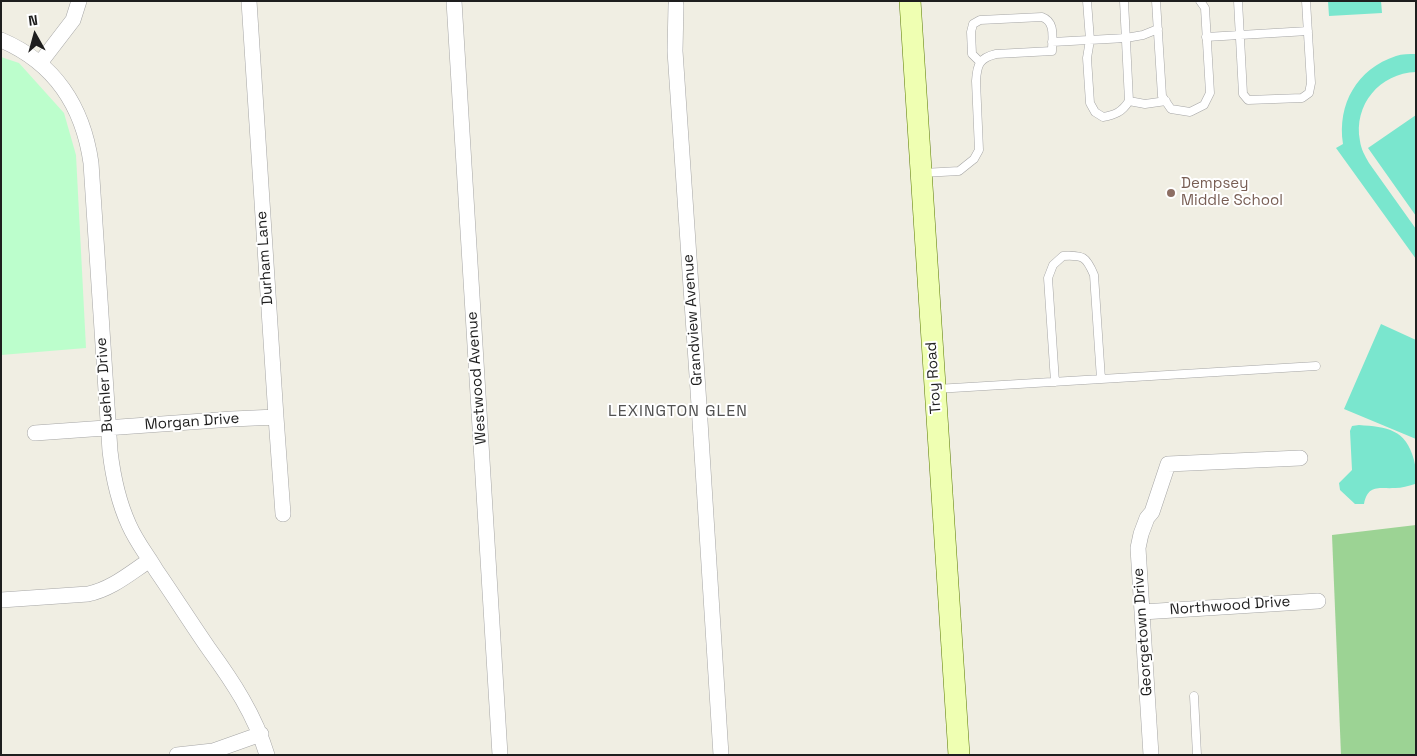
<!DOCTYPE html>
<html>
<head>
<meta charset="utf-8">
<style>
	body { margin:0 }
	#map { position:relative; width:1417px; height:756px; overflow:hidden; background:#f0eee3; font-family:"Space Grotesk",sans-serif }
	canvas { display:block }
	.frame { position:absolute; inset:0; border:2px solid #1e1e1e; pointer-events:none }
	.north { position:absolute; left:10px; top:10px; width:50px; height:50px; -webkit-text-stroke:4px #fff; paint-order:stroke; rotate:353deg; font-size:14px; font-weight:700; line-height:20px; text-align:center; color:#1e1e1e }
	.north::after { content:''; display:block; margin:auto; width:18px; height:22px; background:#1e1e1e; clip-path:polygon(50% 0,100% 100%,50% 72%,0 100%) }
</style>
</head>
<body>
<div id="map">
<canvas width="1417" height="756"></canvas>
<div class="frame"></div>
<div class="north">N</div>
</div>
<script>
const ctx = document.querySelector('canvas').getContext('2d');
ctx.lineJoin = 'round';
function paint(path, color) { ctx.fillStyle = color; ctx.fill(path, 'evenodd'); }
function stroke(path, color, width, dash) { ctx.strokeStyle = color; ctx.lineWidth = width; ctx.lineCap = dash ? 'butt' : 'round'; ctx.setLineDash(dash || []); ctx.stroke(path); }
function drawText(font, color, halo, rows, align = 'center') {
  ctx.font = font + ' "Space Grotesk",sans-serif'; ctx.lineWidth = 4; ctx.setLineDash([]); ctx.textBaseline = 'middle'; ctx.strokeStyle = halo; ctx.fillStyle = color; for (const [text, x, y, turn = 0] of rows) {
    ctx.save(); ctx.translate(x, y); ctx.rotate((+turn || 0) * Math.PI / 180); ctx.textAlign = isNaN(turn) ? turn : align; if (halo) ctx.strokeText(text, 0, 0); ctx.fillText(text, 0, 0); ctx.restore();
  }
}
const forest = new Path2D(`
	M 1416,525 L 1416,755 L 1341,755 L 1332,535 Z`);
const park = new Path2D(`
	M 1,57 L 19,63 L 64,113 L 76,155 L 86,348 L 1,355 Z`);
const pitch = new Path2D(`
	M 1328,1 L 1381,1 L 1382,13 L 1329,16 Z
	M 1416,54 L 1416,72 C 1380,73 1353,105 1360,141 C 1361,149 1365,156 1369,163 L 1416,229 L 1416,259 L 1336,148 L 1343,144 C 1337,104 1357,69 1396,56 C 1402,54 1409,54 1416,54 Z
	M 1416,115 L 1416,216 L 1368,148 Z
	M 1381,324 L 1416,340 L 1416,439 L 1344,409 Z
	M 1359,425 C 1387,427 1406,429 1414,460 C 1416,468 1417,476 1415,484 C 1408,486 1402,488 1395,488 C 1379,489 1368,484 1364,504 L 1355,504 L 1340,490 L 1339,483 L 1352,470 L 1350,431 L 1352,426 Z`);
const lane = new Path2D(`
	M 1087,1 L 1090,40 L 1087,58 L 1090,103 L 1095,112 L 1103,117 C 1115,115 1122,112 1129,101 L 1124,1
	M 1156,1 L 1162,96 L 1171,109 L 1190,112 L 1204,105 L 1210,93 L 1205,8 L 1200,1
	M 1238,1 L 1243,94 L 1248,100 L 1302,98 L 1309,93 L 1311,83 L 1306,1
	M 1206,37 L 1308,31
	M 1052,42 L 1126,38 L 1143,35 L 1158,29
	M 1129,101 L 1145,104 L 1166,101
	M 923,173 L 959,171 L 974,159 L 979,150 L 976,81 C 977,65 979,58 996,54 L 1052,51 C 1052,38 1056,22 1042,17 L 980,20 L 973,24 L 971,32 L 972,54 L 980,62
	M 1055,382 L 1048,278 L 1053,265 L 1063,256 C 1083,255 1086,256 1094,275 L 1101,379
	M 936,389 L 1316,366
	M 1194,696 L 1197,755`);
const street = new Path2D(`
	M 249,1 L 276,417 L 283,514
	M 454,1 L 500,755
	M 676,5 L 675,51 L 699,405 L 721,755
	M 1,40 C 55,63 83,107 91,163 L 110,451 C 113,477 118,501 129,525 C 136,541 147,555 156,570 C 174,596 191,623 209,649 C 233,682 255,715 267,755
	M 40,63 L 73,20 L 79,1
	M 35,433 L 232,419 L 276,417
	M 1,600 L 88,594 C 112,589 130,573 150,560
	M 1142,612 L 1318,601
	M 177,755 L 213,751 L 261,734
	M 1151,755 L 1138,548 L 1141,534 L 1147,518 L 1152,512 L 1168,464 L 1300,458`);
const secondary = new Path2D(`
	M 910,1 L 959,755`);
const markers = [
	[1171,193,5,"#8d6e63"]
];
const educationNames = [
	["Dempsey",1181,184],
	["Middle School",1181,201]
];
const streetNames = [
	["Durham Lane",265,258,-94],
	["Grandview Avenue",693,320,-94],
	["Westwood Avenue",477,378,-94],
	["Troy Road",934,378,-94],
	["Buehler Drive",105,385,-94],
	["Morgan Drive",192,422,-4],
	["Northwood Drive",1230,606,-4],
	["Georgetown Drive",1143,632,-94]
];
const neighbourhoodNames = [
	["LEXINGTON GLEN",678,412]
];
paint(forest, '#9cd394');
paint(park, '#bcfecc');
paint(pitch, '#7ae6ce');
stroke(lane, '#a5a5a5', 9);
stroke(street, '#a5a5a5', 16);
stroke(secondary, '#597a00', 22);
stroke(lane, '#fff', 8);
stroke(street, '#fff', 15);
stroke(secondary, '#efffb2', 21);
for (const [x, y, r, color] of markers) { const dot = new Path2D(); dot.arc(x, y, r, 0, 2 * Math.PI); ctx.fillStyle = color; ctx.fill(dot); stroke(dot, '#fff', 2); }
drawText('15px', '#785e54', '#fff', educationNames, 'left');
drawText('15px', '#1e1e1e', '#fff', streetNames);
ctx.letterSpacing = '1px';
drawText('16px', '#515151', '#fff', neighbourhoodNames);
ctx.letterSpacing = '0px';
</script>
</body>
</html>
